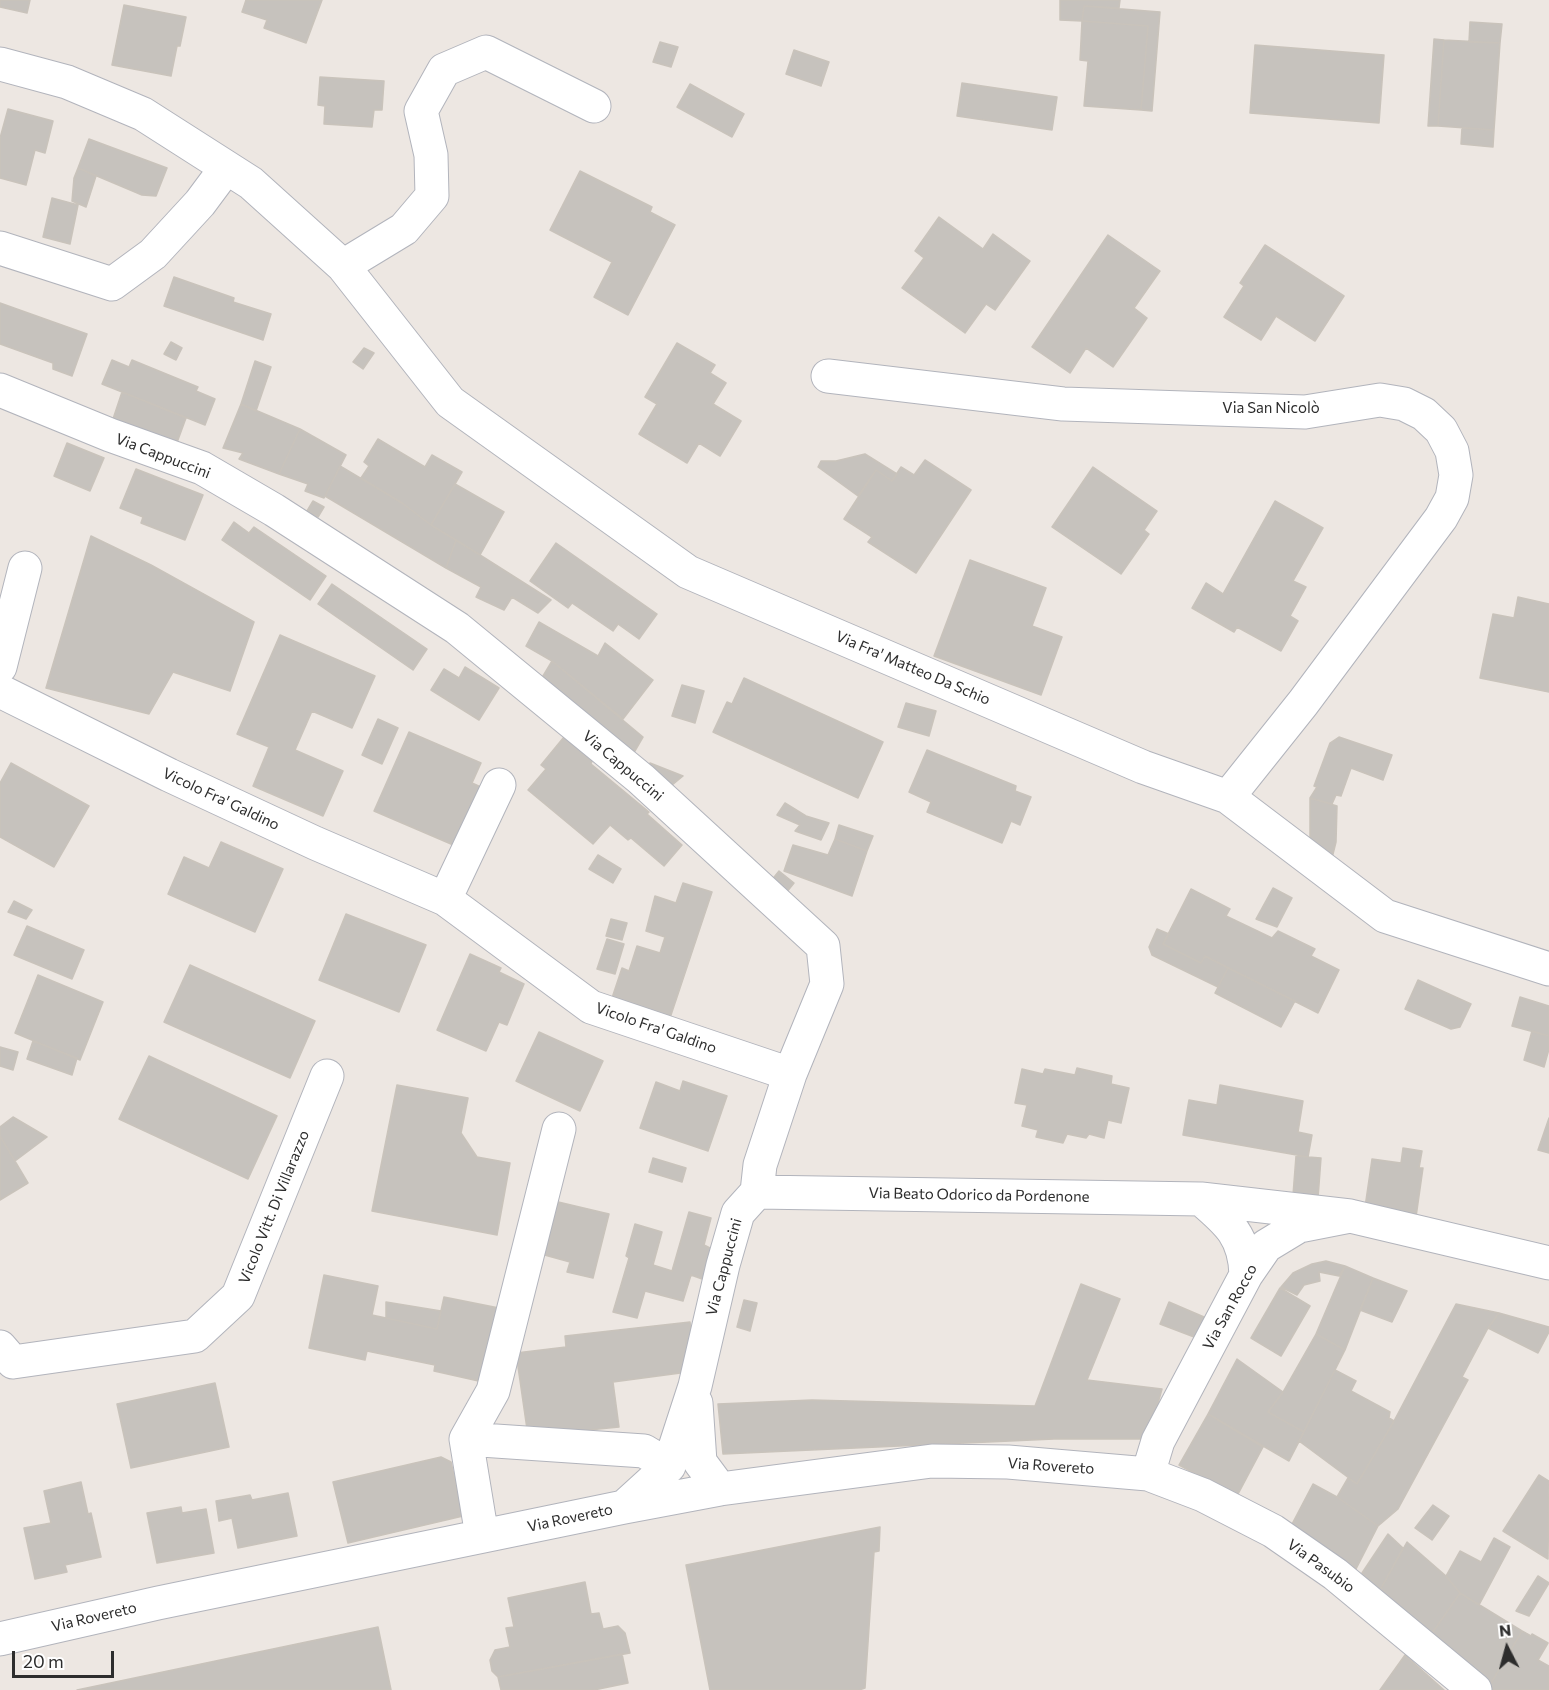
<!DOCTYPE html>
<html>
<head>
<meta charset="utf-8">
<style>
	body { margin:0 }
	#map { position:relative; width:1549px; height:1690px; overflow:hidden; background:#ede7e2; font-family:Commissioner,sans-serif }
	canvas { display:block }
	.north { position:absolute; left:1477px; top:1618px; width:60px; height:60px; -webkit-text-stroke:4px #fff; paint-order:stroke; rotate:354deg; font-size:16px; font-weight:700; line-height:24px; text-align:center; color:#2d2d2d }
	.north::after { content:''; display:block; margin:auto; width:21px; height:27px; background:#2d2d2d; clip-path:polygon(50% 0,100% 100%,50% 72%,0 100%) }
	.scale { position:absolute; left:12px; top:1651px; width:102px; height:27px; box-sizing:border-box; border:3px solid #2d2d2d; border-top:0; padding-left:8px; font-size:18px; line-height:21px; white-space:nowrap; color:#2d2d2d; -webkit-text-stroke:4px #fff; paint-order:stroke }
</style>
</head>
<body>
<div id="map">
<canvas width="1549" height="1690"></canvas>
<div class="north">N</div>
<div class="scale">20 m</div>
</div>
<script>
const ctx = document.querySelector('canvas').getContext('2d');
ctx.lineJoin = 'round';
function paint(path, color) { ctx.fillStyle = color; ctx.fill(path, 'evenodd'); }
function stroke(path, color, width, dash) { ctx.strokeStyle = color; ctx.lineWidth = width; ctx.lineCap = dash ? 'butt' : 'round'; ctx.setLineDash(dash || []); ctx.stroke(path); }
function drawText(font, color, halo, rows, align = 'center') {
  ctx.font = font + ' Commissioner,sans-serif'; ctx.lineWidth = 6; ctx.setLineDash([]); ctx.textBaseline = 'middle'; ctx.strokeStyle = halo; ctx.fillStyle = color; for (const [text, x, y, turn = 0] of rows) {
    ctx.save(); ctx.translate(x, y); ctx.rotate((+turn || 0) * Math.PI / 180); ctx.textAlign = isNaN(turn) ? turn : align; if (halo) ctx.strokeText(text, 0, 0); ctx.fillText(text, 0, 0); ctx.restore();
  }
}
const building = new Path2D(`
	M 0,0 L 30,0 L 27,13 L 0,7 Z
	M 246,0 L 322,0 L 306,43 L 264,28 L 267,20 L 242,12 Z
	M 1060,0 L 1120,0 L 1119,8 L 1084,6 L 1082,21 L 1060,20 Z
	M 124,5 L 186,17 L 180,46 L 177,46 L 171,76 L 112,65 Z
	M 1084,6 L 1160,12 L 1152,111 L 1141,110 L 1148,26 L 1082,21 Z
	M 1082,21 L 1148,26 L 1141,110 L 1084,106 L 1088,61 L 1080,60 Z
	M 1470,22 L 1502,24 L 1500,43 L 1469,42 Z
	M 1434,39 L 1444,40 L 1438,126 L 1428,126 Z
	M 1444,40 L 1500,43 L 1494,130 L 1438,126 Z
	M 660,42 L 678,47 L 671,67 L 653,62 Z
	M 1255,45 L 1384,55 L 1379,123 L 1250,113 Z
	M 794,50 L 829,62 L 821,86 L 786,74 Z
	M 320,77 L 384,81 L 382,110 L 374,110 L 372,127 L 324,124 L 325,106 L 318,105 Z
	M 962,83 L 1057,97 L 1052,130 L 957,116 Z
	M 690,84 L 744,114 L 732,137 L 677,107 Z
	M 8,109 L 53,121 L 45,153 L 35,150 L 26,185 L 0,178 L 0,138 Z
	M 1462,128 L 1494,130 L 1493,147 L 1461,144 Z
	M 89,139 L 167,168 L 156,196 L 142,195 L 78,168 Z
	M 78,168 L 96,176 L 86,207 L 72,201 L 74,178 Z
	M 580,171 L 652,207 L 650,212 L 675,225 L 628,315 L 594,297 L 612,262 L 550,230 Z
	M 52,198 L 78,205 L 70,244 L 43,237 Z
	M 939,217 L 983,249 L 993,234 L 1030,261 L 995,310 L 986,304 L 965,333 L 902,288 L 924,258 L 915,251 Z
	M 1108,235 L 1160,271 L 1134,308 L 1147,318 L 1113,367 L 1086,348 L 1070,373 L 1032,347 Z
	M 1265,245 L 1344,296 L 1315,341 L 1276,316 L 1261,340 L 1224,317 L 1244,286 L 1240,283 Z
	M 174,277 L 234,298 L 233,302 L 271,314 L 263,340 L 164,306 Z
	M 0,303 L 87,334 L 72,376 L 53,369 L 53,363 L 0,344 Z
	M 171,342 L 182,348 L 176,360 L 164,354 Z
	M 677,343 L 715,365 L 710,373 L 726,383 L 713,404 L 741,421 L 720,456 L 699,443 L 687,463 L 639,434 L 657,404 L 645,397 Z
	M 364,348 L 374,353 L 363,369 L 353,362 Z
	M 112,360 L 129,367 L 132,360 L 198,387 L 196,391 L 215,399 L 205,425 L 102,384 Z
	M 255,361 L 271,367 L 256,411 L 241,404 Z
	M 122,392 L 186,418 L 175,448 L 112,422 Z
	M 241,404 L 300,429 L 279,474 L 239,459 L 243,453 L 223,448 Z
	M 300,429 L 346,455 L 324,498 L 305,491 L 308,484 L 279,474 Z
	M 378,439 L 425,467 L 432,455 L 462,472 L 431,525 L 402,503 L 361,478 L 369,466 L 364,462 Z
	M 67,443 L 104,458 L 90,491 L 54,476 Z
	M 865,454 L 897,474 L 892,481 L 876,470 L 858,496 L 818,467 L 821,461 L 836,461 Z
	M 925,460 L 971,490 L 916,573 L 868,542 L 872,537 L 844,519 L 876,470 L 892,481 L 901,467 L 914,475 Z
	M 340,466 L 402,503 L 431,525 L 456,540 L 446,568 L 325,496 Z
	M 1093,467 L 1157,511 L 1144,530 L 1149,534 L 1121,574 L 1052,527 Z
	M 136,469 L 203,495 L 185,540 L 141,523 L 143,517 L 120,508 Z
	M 455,484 L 504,512 L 480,555 L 431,525 Z
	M 313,501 L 324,507 L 318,517 L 307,511 Z
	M 1275,501 L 1323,528 L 1293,581 L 1306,587 L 1290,616 L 1298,621 L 1281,651 L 1237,627 L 1234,632 L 1192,608 L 1206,583 L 1223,594 Z
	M 234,522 L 249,533 L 254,527 L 326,576 L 310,600 L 222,540 Z
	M 91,536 L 151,565 L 254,622 L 230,691 L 173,672 L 149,714 L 46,688 Z
	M 456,540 L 480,555 L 551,600 L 538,613 L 512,597 L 504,610 L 476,597 L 481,587 L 446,568 Z
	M 556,543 L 657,614 L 639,639 L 618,624 L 613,631 L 572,603 L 568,608 L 530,581 Z
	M 970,560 L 1046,588 L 1032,626 L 1062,637 L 1041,695 L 934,656 Z
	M 332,584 L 427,649 L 413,670 L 318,604 Z
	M 1518,597 L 1549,604 L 1549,692 L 1480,678 L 1493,614 L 1514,618 Z
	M 539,622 L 598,656 L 605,643 L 653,680 L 623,719 L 552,661 L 526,646 Z
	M 280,635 L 375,676 L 352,728 L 312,711 L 295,750 L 343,771 L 323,816 L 253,786 L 269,747 L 237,734 Z
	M 552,661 L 643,737 L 632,756 L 540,681 Z
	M 465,667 L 499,688 L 479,720 L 431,690 L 444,669 L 459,678 Z
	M 744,678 L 883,742 L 858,798 L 713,732 L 727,702 L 732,704 Z
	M 682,685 L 704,691 L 695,723 L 672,716 Z
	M 906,703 L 936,711 L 929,736 L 898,727 Z
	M 378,719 L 398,728 L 382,764 L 362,755 Z
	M 409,732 L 481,763 L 472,783 L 483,788 L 458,847 L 374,811 Z
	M 564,737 L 592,761 L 591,764 L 649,812 L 647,814 L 682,845 L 664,866 L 631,838 L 628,840 L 610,825 L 593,844 L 528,790 L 546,769 L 541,765 Z
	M 1339,737 L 1392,755 L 1383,780 L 1351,768 L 1341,796 L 1336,795 L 1332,804 L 1310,798 L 1317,787 L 1314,786 L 1330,743 Z
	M 927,750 L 1016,786 L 1015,791 L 1031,797 L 1020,825 L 1011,821 L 1002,843 L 927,812 L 931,802 L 909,792 Z
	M 11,763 L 89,806 L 54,867 L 0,837 L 0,783 Z
	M 650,763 L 683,776 L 666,790 L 647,771 Z
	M 1310,798 L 1337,806 L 1336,842 L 1332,858 L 1310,845 Z
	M 785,803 L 806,816 L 829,823 L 821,840 L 795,831 L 800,825 L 777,815 Z
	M 839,825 L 873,836 L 867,851 L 835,839 Z
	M 835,839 L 867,851 L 852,896 L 784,871 L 793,845 L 828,855 Z
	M 221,842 L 283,869 L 255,932 L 168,894 L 184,857 L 209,868 Z
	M 598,855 L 621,869 L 613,883 L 589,869 Z
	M 779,871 L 794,883 L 782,898 L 767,886 Z
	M 683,883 L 712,892 L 670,1018 L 612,998 L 622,968 L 629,971 L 637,946 L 660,953 L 665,937 L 646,931 L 655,896 L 676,903 Z
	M 1273,888 L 1292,898 L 1277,927 L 1256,919 Z
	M 1191,889 L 1230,909 L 1226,916 L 1272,938 L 1278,931 L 1315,949 L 1311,956 L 1339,970 L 1318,1013 L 1205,956 L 1201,963 L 1163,944 Z
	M 14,901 L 32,910 L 26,919 L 8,912 Z
	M 346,914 L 426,945 L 399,1012 L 319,980 Z
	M 611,919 L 627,923 L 622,940 L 606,936 Z
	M 27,926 L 84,950 L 72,979 L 14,955 Z
	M 1157,929 L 1169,934 L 1163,944 L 1201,963 L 1205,956 L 1228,968 L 1218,987 L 1152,955 L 1149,947 Z
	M 607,939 L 624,944 L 615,974 L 597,969 Z
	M 470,954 L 501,968 L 499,972 L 524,984 L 507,1025 L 499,1022 L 486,1051 L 437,1030 Z
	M 190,965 L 315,1021 L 290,1078 L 164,1022 Z
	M 1228,968 L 1295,1001 L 1281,1027 L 1215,993 Z
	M 38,975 L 103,1002 L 80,1060 L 15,1033 Z
	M 1418,980 L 1471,1004 L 1460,1027 L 1451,1029 L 1405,1009 Z
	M 1520,997 L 1549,1006 L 1549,1036 L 1512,1026 Z
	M 1532,1031 L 1549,1036 L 1549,1049 L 1544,1067 L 1524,1060 Z
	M 539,1032 L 603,1061 L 580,1111 L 516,1081 Z
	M 33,1041 L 77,1058 L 72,1075 L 27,1059 Z
	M 0,1047 L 18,1052 L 13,1070 L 0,1066 Z
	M 149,1056 L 277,1116 L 248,1179 L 119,1119 Z
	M 1077,1068 L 1112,1076 L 1111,1084 L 1129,1088 L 1121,1123 L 1108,1120 L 1104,1138 L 1089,1134 L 1086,1138 L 1067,1134 L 1063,1143 L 1036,1137 L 1038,1130 L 1022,1126 L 1027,1105 L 1015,1103 L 1022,1069 L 1043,1074 L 1045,1069 L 1075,1075 Z
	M 683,1081 L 727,1096 L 708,1151 L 640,1128 L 656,1082 L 680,1091 Z
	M 397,1085 L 468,1098 L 461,1133 L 477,1157 L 510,1163 L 497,1235 L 372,1211 Z
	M 1220,1085 L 1303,1101 L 1298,1132 L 1312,1135 L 1308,1157 L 1183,1135 L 1189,1100 L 1217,1105 Z
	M 13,1117 L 47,1137 L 15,1161 L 0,1136 L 0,1127 Z
	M 1549,1118 L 1549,1153 L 1538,1150 Z
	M 0,1136 L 28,1183 L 0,1200 Z
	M 1403,1148 L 1422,1151 L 1419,1168 L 1423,1168 L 1416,1217 L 1364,1214 L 1372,1159 L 1401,1163 Z
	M 1296,1156 L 1321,1158 L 1318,1198 L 1293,1195 Z
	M 653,1158 L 686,1168 L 682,1182 L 649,1172 Z
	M 554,1201 L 609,1214 L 593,1278 L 567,1272 L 570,1262 L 541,1254 Z
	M 689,1212 L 711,1218 L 704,1245 L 716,1251 L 705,1280 L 691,1275 L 683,1301 L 645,1291 L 637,1318 L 613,1312 L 629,1258 L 626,1256 L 635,1224 L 662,1232 L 653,1265 L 672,1271 Z
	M 1326,1261 L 1345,1266 L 1339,1276 L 1319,1272 L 1320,1281 L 1304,1285 L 1297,1295 L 1281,1287 L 1293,1273 L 1312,1264 Z
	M 1345,1266 L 1373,1278 L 1345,1350 L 1316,1334 Z
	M 324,1275 L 378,1286 L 372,1315 L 437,1329 L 444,1297 L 499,1308 L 483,1382 L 434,1371 L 435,1365 L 367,1351 L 365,1360 L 309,1348 Z
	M 1373,1278 L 1407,1291 L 1392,1322 L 1360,1310 Z
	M 1081,1284 L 1120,1299 L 1087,1380 L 1162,1389 L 1148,1439 L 1054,1439 L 723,1454 L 718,1404 L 812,1400 L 1035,1406 Z
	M 1280,1288 L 1310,1306 L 1281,1356 L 1251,1338 Z
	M 744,1300 L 757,1303 L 750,1331 L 737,1327 Z
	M 386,1302 L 441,1311 L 437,1329 L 386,1318 Z
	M 1169,1302 L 1211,1320 L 1202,1340 L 1160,1324 Z
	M 1456,1304 L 1499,1313 L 1488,1328 L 1462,1377 L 1468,1380 L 1398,1509 L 1378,1526 L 1337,1497 L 1348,1478 L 1357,1484 L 1394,1421 Z
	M 1499,1313 L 1549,1327 L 1549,1332 L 1538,1353 L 1488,1328 Z
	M 690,1322 L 695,1361 L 688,1372 L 613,1382 L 619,1427 L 528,1436 L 516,1353 L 566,1347 L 565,1336 Z
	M 1316,1334 L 1345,1350 L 1304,1432 L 1268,1412 L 1283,1392 Z
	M 1237,1359 L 1283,1392 L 1268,1412 L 1304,1432 L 1289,1461 L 1208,1414 Z
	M 1335,1370 L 1356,1381 L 1351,1391 L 1390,1412 L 1389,1418 L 1394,1421 L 1357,1484 L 1299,1441 Z
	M 215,1383 L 229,1447 L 131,1468 L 117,1404 Z
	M 1208,1414 L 1263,1447 L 1237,1496 L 1179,1465 Z
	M 441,1457 L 451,1462 L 463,1516 L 348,1543 L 333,1482 Z
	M 1539,1475 L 1549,1481 L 1548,1559 L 1503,1531 Z
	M 81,1482 L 88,1514 L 91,1513 L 101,1557 L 65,1565 L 67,1572 L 35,1579 L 24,1528 L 51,1523 L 44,1491 Z
	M 1313,1484 L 1337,1497 L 1378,1526 L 1356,1569 L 1291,1526 Z
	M 288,1493 L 297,1536 L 238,1548 L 232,1518 L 219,1521 L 216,1501 L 250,1495 L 252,1500 Z
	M 1433,1505 L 1449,1516 L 1432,1540 L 1415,1528 Z
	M 181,1507 L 182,1513 L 206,1509 L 214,1553 L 157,1563 L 147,1513 Z
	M 880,1527 L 879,1551 L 874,1552 L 865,1688 L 859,1690 L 710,1690 L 686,1565 Z
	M 1388,1534 L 1403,1548 L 1379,1592 L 1362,1573 Z
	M 1494,1538 L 1510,1547 L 1479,1605 L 1460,1593 L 1446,1576 L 1460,1551 L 1481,1562 Z
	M 1407,1542 L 1446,1576 L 1460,1593 L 1426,1642 L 1379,1592 Z
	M 1538,1576 L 1549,1583 L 1529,1616 L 1516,1611 Z
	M 585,1582 L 591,1614 L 599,1613 L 603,1629 L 618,1626 L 625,1633 L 630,1653 L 498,1677 L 492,1671 L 490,1660 L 495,1650 L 510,1647 L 506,1628 L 514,1627 L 508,1598 Z
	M 1460,1593 L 1522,1631 L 1487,1690 L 1426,1642 Z
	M 378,1627 L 391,1690 L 77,1690 Z
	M 1522,1631 L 1531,1636 L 1532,1634 L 1548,1643 L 1538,1660 L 1549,1666 L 1549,1690 L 1487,1690 Z
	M 622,1654 L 628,1683 L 594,1690 L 501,1690 L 498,1677 Z
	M 1405,1655 L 1444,1690 L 1380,1690 Z`);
const minor = new Path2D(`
	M 0,64 L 67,82 L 143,114 L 251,183 L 343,266 L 450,402 L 688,572 L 1143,767 L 1228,797 L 1385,916 L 1549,969
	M 0,248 L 112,284 L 153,254 L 200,203 L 226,168
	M 343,266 L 404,229 L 432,196 L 431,155 L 421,111 L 444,70 L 486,52 L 594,106
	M 828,376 L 1063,404 L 1305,412 L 1380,400 L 1404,404 L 1424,414 L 1441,430 L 1452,451 L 1456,475 L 1452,498 L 1441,518 L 1303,703 L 1228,797
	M 0,390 L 110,435 L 202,468 L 274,510 L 457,628 L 641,779 L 823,946 L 827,984 L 790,1074 L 760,1165 L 757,1192 L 738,1213 L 723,1265 L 695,1386 L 669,1466 L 624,1507
	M 0,667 L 25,568
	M 0,691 L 169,775 L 315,843 L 445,899
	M 499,785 L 445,899 L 591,1007 L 790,1074
	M 757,1192 L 1201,1199 L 1350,1216
	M 1201,1199 C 1228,1222 1245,1236 1246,1275
	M 0,1347 L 13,1362 L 195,1336 L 238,1296 L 327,1076
	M 696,1403 L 700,1462 L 720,1489
	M 466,1439 L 644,1451 L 669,1466
	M 1148,1474 L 1158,1441 L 1246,1275 L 1266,1246 L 1299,1226 L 1350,1216 L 1549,1263
	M 482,1536 L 466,1439 L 493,1391 L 559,1129
	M 0,1639 L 158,1603 L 624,1507 L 720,1489 L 932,1461 L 1008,1462 L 1148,1474 L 1203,1495 L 1273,1531 L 1335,1574 L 1475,1690`);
const streetNames = [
	["Via San Nicolò",1271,408],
	["Via Cappuccini",163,456,21],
	["Via Fra' Matteo Da Schio",913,668,23],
	["Via Cappuccini",623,766,40],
	["Vicolo Fra' Galdino",221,799,25],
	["Vicolo Fra' Galdino",656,1028,19],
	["Via Beato Odorico da Pordenone",979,1195,1],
	["Vicolo Vitt. Di Villarazzo",274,1207,-68],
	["Via Cappuccini",724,1267,-75],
	["Via San Rocco",1230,1307,-61],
	["Via Rovereto",1051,1466,4],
	["Via Rovereto",570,1518,-12],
	["Via Pasubio",1321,1566,36],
	["Via Rovereto",94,1617,-13]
];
paint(building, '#c6c2bd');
stroke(building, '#c9c3bb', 1.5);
stroke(minor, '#b2b4bc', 35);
stroke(minor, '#fff', 33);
drawText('15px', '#2d2d2d', '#fff', streetNames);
</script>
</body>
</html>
